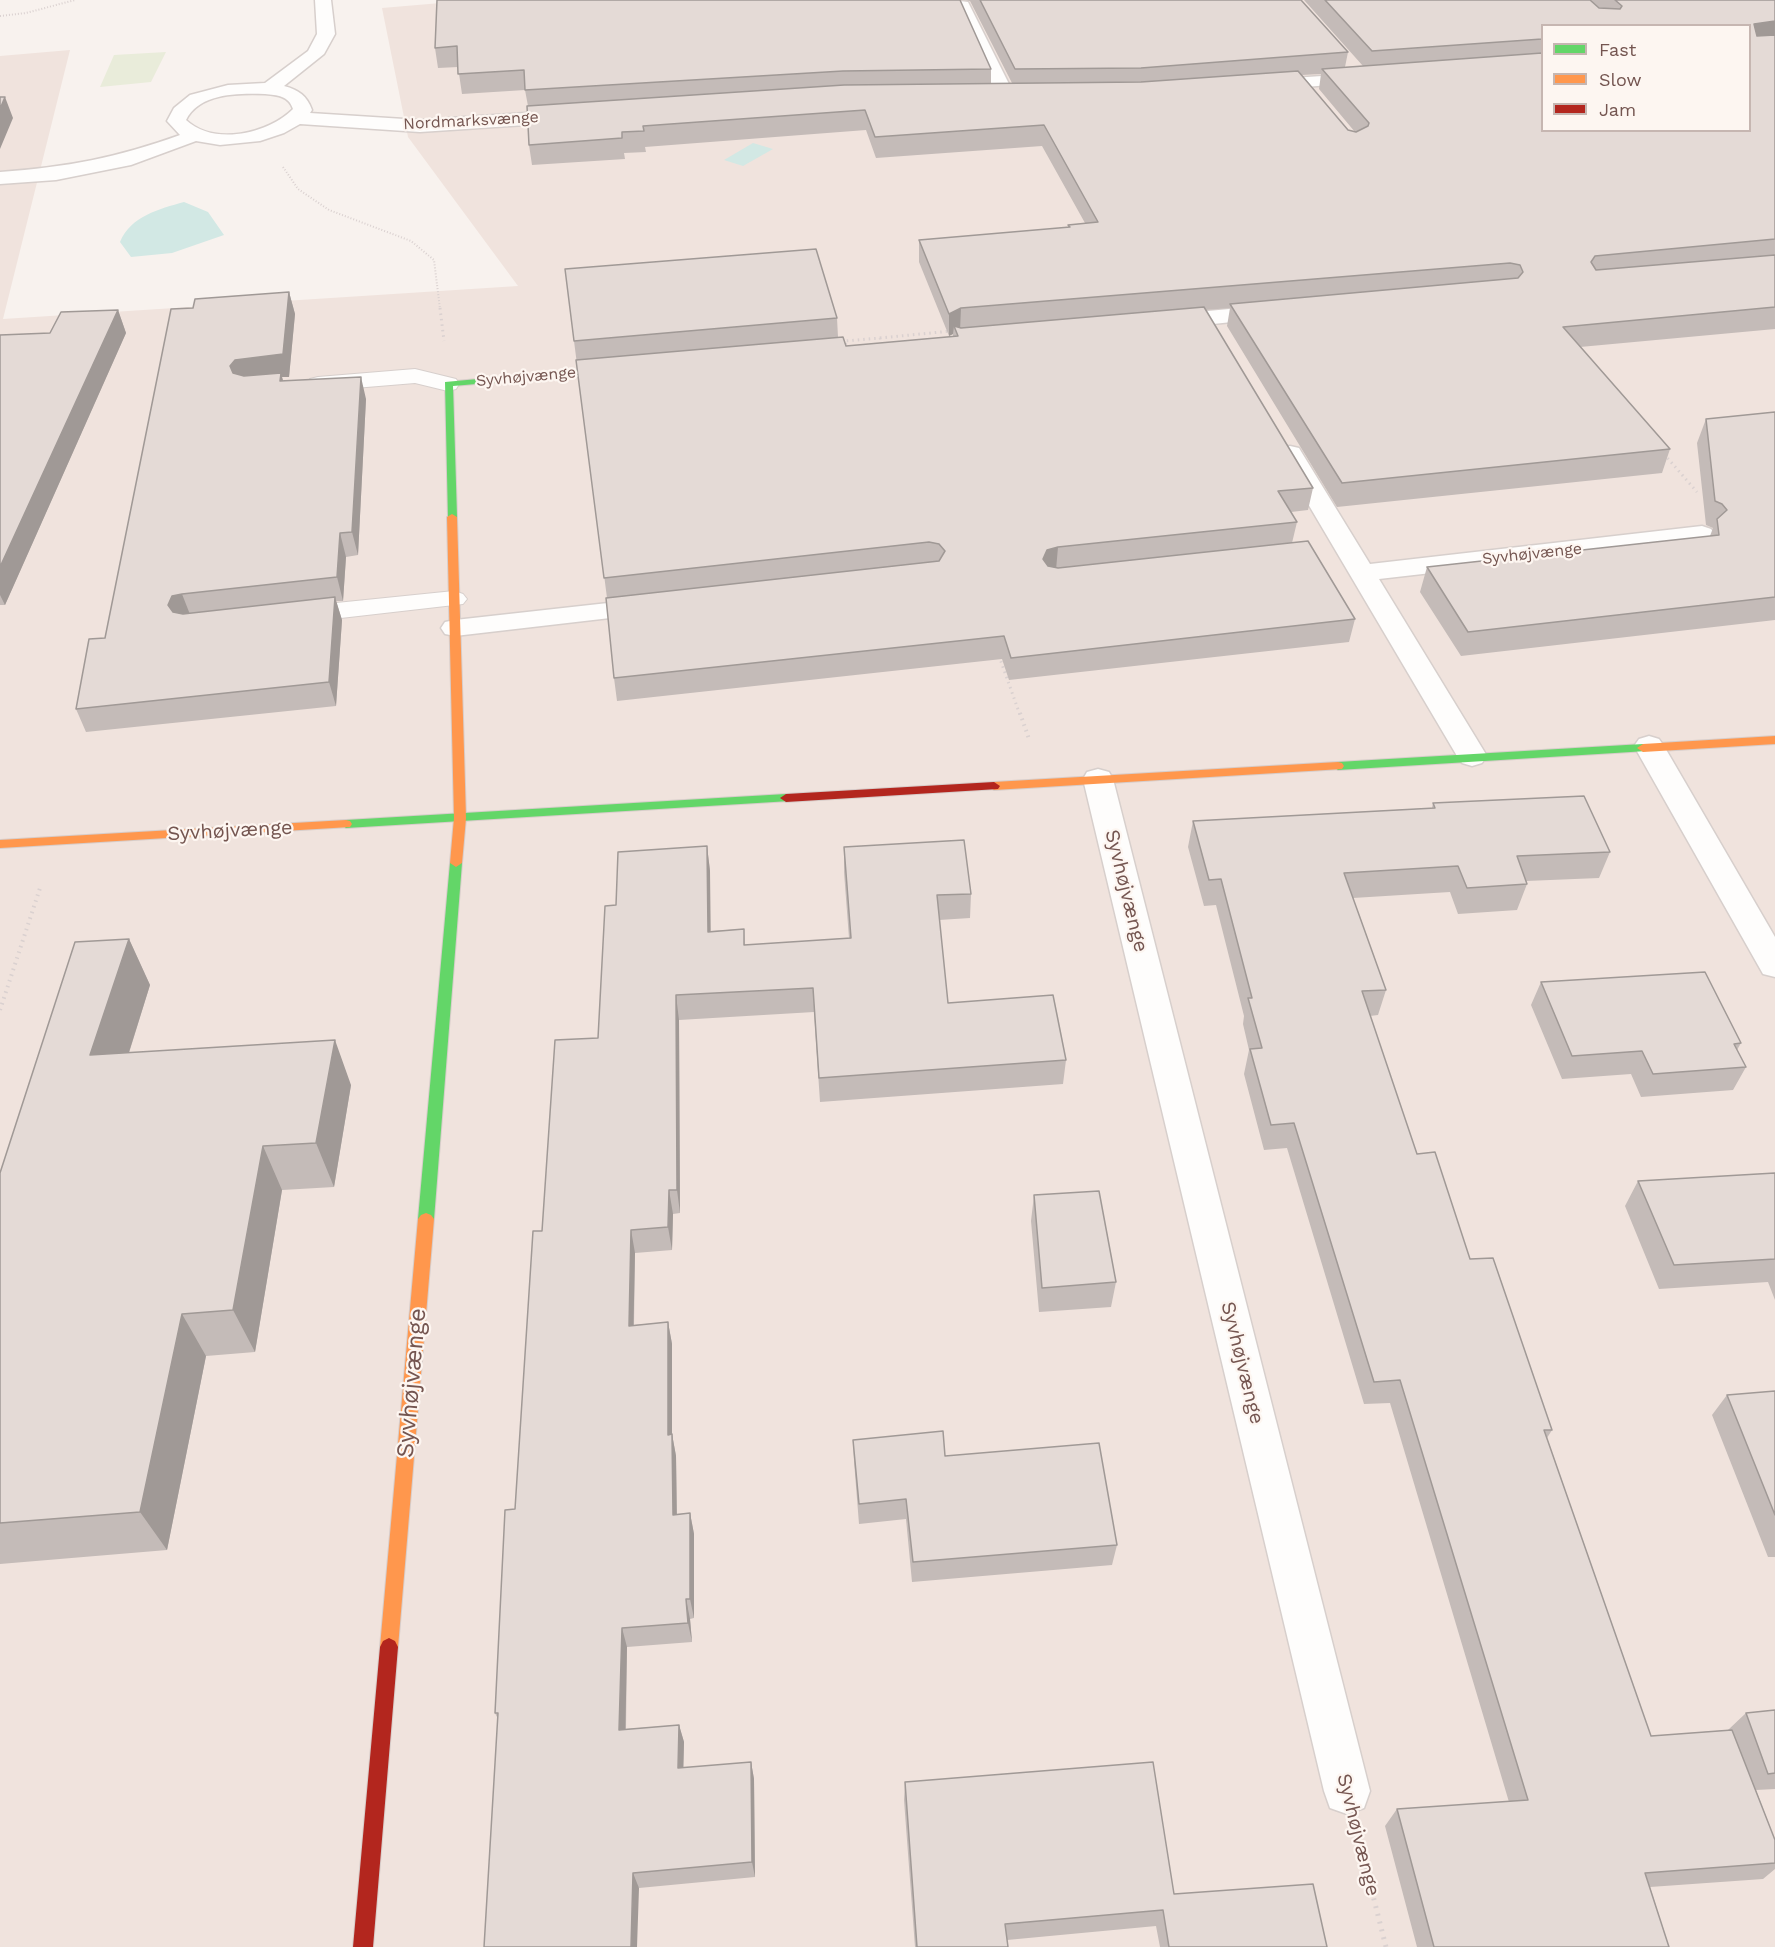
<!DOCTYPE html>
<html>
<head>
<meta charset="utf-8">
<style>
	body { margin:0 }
	#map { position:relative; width:1775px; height:1947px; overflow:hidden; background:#f8f2ee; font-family:"Work Sans",sans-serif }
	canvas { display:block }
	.legend { position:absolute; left:1541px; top:24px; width:210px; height:108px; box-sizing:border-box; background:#fdf6f1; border:2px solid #c6b6b1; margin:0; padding:8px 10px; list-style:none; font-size:18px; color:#745550 }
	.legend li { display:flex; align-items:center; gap:12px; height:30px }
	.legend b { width:30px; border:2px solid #c6b6b1 }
</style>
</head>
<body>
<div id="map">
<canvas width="1775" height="1947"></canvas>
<ul class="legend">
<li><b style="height:8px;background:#63d668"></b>Fast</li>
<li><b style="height:8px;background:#ff974d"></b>Slow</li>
<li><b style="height:8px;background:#b3261e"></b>Jam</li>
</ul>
</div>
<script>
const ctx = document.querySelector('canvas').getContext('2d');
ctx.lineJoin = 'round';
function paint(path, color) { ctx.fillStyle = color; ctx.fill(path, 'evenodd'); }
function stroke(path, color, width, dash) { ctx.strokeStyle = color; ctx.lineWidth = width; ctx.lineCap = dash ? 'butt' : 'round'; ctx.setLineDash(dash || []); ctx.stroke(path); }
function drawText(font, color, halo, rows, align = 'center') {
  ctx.font = font + ' "Work Sans",sans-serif'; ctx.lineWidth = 4.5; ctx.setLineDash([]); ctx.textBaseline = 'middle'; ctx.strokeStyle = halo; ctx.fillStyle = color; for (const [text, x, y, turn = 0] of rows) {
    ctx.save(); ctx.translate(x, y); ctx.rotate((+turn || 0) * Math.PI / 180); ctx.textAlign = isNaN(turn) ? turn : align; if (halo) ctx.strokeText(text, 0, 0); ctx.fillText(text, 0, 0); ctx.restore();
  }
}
const residential = new Path2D(`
	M 476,0 L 1775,0 L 1775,1947 L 0,1947 L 0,56 L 70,50 L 3,319 L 518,286 L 408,137 L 382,8 ZM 1542,26 L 1750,26 L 1750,130 L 1542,130 Z`);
const green = new Path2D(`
	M 166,52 L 151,82 L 100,87 L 114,55 Z`);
const water = new Path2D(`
	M 753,143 L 773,149 L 743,166 L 724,160 Z
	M 184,202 L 208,212 L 224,235 L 172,253 L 131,257 L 120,242 C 131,216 159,209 184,202 Z`);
const pathFar3 = new Path2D(`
	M 0,16 L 26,13 L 75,0
	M 283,167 L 298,189 L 329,210 L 411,241 L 434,260 L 440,309`);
const pathFar2 = new Path2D(`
	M 440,308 L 444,341
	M 880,338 L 951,331
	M 847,350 L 845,341 L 880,338 L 884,347
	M 1664,454 L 1697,492
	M 999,656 L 1020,715`);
const pathFar1 = new Path2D(`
	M 1020,713 L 1029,739
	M 0,1010 L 41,885`);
const path = new Path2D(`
	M 1360,1844 L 1386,1947`);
const lane = new Path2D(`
	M 415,369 L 456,379 L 459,384 L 456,389 L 448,391 L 415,383 L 318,391 L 310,389 L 307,384 L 310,379 L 318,377 Z
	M 454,591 L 463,594 L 467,599 L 463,604 L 297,623 L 288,621 L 284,615 L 288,609 L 297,607 Z`);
const street = new Path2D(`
	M 315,0 L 331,0 L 335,34 L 324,54 L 284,86 C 299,90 307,96 312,110 L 310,113 L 420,120 L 571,110 L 580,116 L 571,122 L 420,132 L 300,124 L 284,133 L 260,141 L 220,145 L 196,141 L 131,165 L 56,180 L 0,184 L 0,172 C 68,167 116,158 180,135 L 167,121 L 174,108 L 190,95 L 228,85 L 265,83 L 308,51 L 317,34 ZM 265,94 C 277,95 289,96 293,109 C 268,134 214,146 186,120 C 199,93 238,93 265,94 Z
	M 953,0 L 968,2 L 1014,94 L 1011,98 L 1005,99 L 996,94 Z
	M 1365,73 L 1371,74 L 1374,78 L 1371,82 L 1264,90 L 1255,85 L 1264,80 Z
	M 1272,305 L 1280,307 L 1283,312 L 1280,317 L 1165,329 L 1157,327 L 1154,322 L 1157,317 L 1165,315 Z
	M 1290,446 L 1299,448 L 1302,453 L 1370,564 L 1702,526 L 1711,529 L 1715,534 L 1711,539 L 1702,542 L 1379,579 L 1487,756 L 1482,763 L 1472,766 L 1462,763 L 1457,756 L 1278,453 L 1281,448 Z
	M 653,598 L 662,600 L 666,606 L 662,612 L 455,636 L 445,634 L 441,628 L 445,622 L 455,620 Z
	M 1649,736 L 1659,739 L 1664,746 L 1775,937 L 1775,977 L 1763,974 L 1634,746 L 1639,739 Z
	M 1098,769 L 1109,772 L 1113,779 L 1370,1791 L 1364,1808 L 1347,1814 L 1330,1808 L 1324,1791 L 1083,779 L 1087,772 Z`);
const fast = new Path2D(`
	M 621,366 L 626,369 L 624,371 L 453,386 L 457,517 L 456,519 L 448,519 L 445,382 Z
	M 1643,744 L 1647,745 L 1649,748 L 1647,751 L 1338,770 L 1332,766 L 1338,762 Z
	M 786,794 L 790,795 L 792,798 L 790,801 L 346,828 L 340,824 L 346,820 Z
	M 456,859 L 462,863 L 434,1219 L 431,1223 L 426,1225 L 421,1223 L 418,1219 L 450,863 Z`);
const slow = new Path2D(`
	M 452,514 L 457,517 L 466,818 L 462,863 L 456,867 L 450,863 L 454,818 L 447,517 Z
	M 1775,736 L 1775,744 L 1643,752 L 1637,748 L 1643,744 Z
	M 1338,762 L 1342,763 L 1344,766 L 1342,769 L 994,790 L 988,786 L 994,782 Z
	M 346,820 L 350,821 L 352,824 L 350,827 L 0,848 L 0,840 Z
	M 426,1213 L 431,1215 L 434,1219 L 398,1647 L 395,1653 L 389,1656 L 383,1653 L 380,1647 L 418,1219 L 421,1215 Z`);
const jam = new Path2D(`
	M 994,782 L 1000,786 L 998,789 L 786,802 L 780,798 L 786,794 Z
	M 389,1638 L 395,1641 L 398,1647 L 373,1947 L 353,1947 L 380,1647 L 383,1641 Z`);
const wall = new Path2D(`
	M 437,0 L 991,69 L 991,83 L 1012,83 L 970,1 L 965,0 L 1301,0 L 1348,52 L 1345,67 L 1363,66 L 1304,0 L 1775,0 L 1775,329 L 1580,347 L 1670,449 L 1662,473 L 1337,507 L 1227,326 L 1230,308 L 1205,310 L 1313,488 L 1308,510 L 1291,512 L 1297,522 L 1292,543 L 1355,619 L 1349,642 L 1009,680 L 1002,659 L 617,701 L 614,678 L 607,598 L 574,341 L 837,318 L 838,337 L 846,346 L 953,337 L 953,334 L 949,336 L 919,262 L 919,240 L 1068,228 L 1068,225 L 1085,223 L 1042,146 L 876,158 L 866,130 L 645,147 L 646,152 L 624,153 L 625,159 L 532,165 L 529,145 L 528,106 L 525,90 L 462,94 L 458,67 L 438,68 L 435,48 ZM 1542,26 L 1749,26 L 1542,130 ZM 1321,74 L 1319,89 L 1355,132 L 1348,130 L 1302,75 Z
	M 289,292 L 295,314 L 289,377 L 282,377 L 283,381 L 366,399 L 358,555 L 346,557 L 343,601 L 336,601 L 342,620 L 336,706 L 86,732 L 76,709 L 105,638 Z
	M 118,310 L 126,333 L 5,605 L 0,605 L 0,335 L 50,333 Z
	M 1775,412 L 1775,620 L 1461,656 L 1420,592 L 1427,567 L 1710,536 L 1713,528 L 1706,525 L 1697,443 L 1706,419 Z
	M 1433,803 L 1610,852 L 1599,878 L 1526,881 L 1527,884 L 1517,910 L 1458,914 L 1450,892 L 1353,898 L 1386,990 L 1378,1015 L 1370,1016 L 1417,1154 L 1470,1259 L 1552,1430 L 1547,1438 L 1651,1736 L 1728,1730 L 1746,1713 L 1775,1710 L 1775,1789 L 1756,1790 L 1775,1840 L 1775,1869 L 1763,1879 L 1650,1887 L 1669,1947 L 1417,1947 L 1385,1826 L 1397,1809 L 1509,1802 L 1390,1403 L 1364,1404 L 1287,1148 L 1264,1150 L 1244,1074 L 1249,1050 L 1243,1024 L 1244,1016 L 1216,905 L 1204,906 L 1188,847 L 1193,821 L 1432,808 Z
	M 707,846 L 710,871 L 710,931 L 744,929 L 745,945 L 849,938 L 844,872 L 844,847 L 971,894 L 970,918 L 939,920 L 948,1003 L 1066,1060 L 1063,1084 L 820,1102 L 814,1012 L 679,1020 L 680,1213 L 673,1214 L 672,1250 L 635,1253 L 634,1325 L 668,1322 L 672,1344 L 672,1434 L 676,1456 L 677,1514 L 690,1513 L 694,1534 L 694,1618 L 690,1619 L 692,1642 L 627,1647 L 626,1729 L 679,1725 L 684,1742 L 683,1768 L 751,1762 L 754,1779 L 755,1877 L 639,1888 L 498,1719 L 495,1713 L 542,1231 L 598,1038 L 616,905 Z
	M 129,939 L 150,985 L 129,1053 L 351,1085 L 334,1187 L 282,1190 L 255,1352 L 206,1356 L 167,1550 L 0,1564 L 0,1173 Z
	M 1541,982 L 1741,1043 L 1737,1050 L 1746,1067 L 1733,1090 L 1641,1097 L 1631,1074 L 1562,1079 L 1531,1005 Z
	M 1775,1173 L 1775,1300 L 1768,1282 L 1659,1289 L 1625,1206 L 1638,1181 Z
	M 1034,1195 L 1116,1282 L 1111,1307 L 1039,1312 L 1031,1221 Z
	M 1775,1391 L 1775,1557 L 1768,1557 L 1712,1415 L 1727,1395 Z
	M 853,1440 L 945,1456 L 1117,1545 L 1112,1565 L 912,1582 L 906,1519 L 859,1524 L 854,1461 Z
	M 905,1782 L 1174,1894 L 1327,1947 L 1160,1947 L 1156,1926 L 1007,1940 L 1008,1947 L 915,1947 L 904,1800 Z`);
const shadedWall = new Path2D(`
	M 1775,21 L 1775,40 L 1749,44 L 1754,24 Z
	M 5,97 L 13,118 L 0,149 L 0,109 Z
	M 289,292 L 295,314 L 289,377 L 282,377 L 287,395 L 237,388 L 230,366 Z
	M 961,308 L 960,331 L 954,326 L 953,334 L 949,336 L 949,314 Z
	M 118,310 L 126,333 L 5,605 L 0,595 L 0,567 Z
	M 361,377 L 366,399 L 358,555 L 352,532 Z
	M 340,533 L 346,557 L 343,601 L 337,577 Z
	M 1058,547 L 1056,570 L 1045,573 L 1043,559 L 1047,550 Z
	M 182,594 L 191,617 L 176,628 L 168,605 L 172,596 Z
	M 335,597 L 342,620 L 336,706 L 329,682 Z
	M 707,846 L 710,871 L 711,956 L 708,932 Z
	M 129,939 L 150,985 L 114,1100 L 90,1055 Z
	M 676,995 L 679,1020 L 680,1213 L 677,1190 Z
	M 335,1040 L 351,1085 L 334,1187 L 316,1143 Z
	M 263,1146 L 282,1190 L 255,1352 L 233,1310 Z
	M 669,1190 L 673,1214 L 672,1250 L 668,1227 Z
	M 631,1230 L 635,1253 L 633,1348 L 629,1326 Z
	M 182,1314 L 206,1356 L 167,1550 L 140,1512 Z
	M 668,1322 L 672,1344 L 672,1456 L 668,1435 Z
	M 672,1434 L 676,1456 L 677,1535 L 673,1515 Z
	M 690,1513 L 694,1534 L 694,1618 L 690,1599 Z
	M 686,1599 L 690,1619 L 692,1642 L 688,1623 Z
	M 622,1628 L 627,1647 L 625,1747 L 619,1730 Z
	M 679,1725 L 684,1742 L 683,1785 L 678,1768 Z
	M 751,1762 L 754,1779 L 755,1877 L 752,1862 Z
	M 633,1873 L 639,1888 L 637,1947 L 631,1947 Z`);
const building = new Path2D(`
	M 437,0 L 960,0 L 991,69 L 843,71 L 525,90 L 524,70 L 458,74 L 457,46 L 435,48 Z
	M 980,0 L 1301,0 L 1348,52 L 1141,68 L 1015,69 Z
	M 1325,0 L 1590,0 L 1599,8 L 1620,9 L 1622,6 L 1615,0 L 1775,0 L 1775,21 L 1754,24 L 1757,36 L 1775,35 L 1775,239 L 1595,256 L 1591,262 L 1596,270 L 1775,255 L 1775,307 L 1563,327 L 1670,449 L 1342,483 L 1230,304 L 1518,278 L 1523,272 L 1520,265 L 1510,263 L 961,308 L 949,314 L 919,240 L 1070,227 L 1068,225 L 1098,222 L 1044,125 L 875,137 L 865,110 L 643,126 L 644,131 L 622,132 L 622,138 L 529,145 L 527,106 L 844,85 L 1141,82 L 1298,71 L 1348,130 L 1356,132 L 1368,126 L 1369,123 L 1322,69 L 1542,53 L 1542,130 L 1749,130 L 1749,26 L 1542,26 L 1542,39 L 1372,51 Z
	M 0,97 L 5,97 L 0,109 Z
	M 816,249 L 837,318 L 574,341 L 565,269 Z
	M 289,292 L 283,354 L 235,360 L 230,366 L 233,373 L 244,376 L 281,373 L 280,381 L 361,377 L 352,532 L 340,533 L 337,577 L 182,594 L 172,596 L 168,605 L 173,612 L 183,614 L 335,597 L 329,682 L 76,709 L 89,639 L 105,638 L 171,309 L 193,308 L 195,299 Z
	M 1204,307 L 1313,488 L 1278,491 L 1297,522 L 1058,547 L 1047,550 L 1043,559 L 1048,566 L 1058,568 L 1308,541 L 1355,619 L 1011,658 L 1004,636 L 614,678 L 606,598 L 939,561 L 945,551 L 939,544 L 929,542 L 604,578 L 576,360 L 843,337 L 846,346 L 958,336 L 954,326 L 961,328 Z
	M 118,310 L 0,567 L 0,335 L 50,333 L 61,312 Z
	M 1775,412 L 1775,597 L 1468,632 L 1427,567 L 1719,535 L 1717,519 L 1727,510 L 1722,504 L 1715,501 L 1706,419 Z
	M 1584,796 L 1610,852 L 1517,856 L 1527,884 L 1467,888 L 1458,866 L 1344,873 L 1386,990 L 1362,991 L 1417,1154 L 1435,1152 L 1470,1259 L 1493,1258 L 1552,1430 L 1544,1430 L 1651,1736 L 1732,1730 L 1775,1840 L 1775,1863 L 1645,1873 L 1669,1947 L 1434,1947 L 1397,1809 L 1528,1800 L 1400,1380 L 1374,1382 L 1294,1123 L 1271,1125 L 1250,1049 L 1262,1048 L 1248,998 L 1252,998 L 1221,879 L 1209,880 L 1193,821 L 1435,808 L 1433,803 Z
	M 964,840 L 971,894 L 937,895 L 948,1003 L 1053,995 L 1066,1060 L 819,1078 L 813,988 L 676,995 L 677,1190 L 669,1190 L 668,1227 L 631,1230 L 629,1326 L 668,1322 L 668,1435 L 672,1434 L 673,1515 L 690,1513 L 690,1599 L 686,1599 L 688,1623 L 622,1628 L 619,1730 L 679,1725 L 678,1768 L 751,1762 L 752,1862 L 633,1873 L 631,1947 L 484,1947 L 498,1713 L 495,1713 L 505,1510 L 515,1509 L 533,1231 L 542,1231 L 555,1040 L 598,1038 L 605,906 L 616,905 L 618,852 L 707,846 L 708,932 L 744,929 L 744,945 L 851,938 L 844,847 Z
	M 129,939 L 90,1055 L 335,1040 L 316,1143 L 263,1146 L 233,1310 L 182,1314 L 140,1512 L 0,1523 L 0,1173 L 75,942 Z
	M 1705,972 L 1741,1043 L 1734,1044 L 1746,1067 L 1653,1074 L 1642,1051 L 1572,1056 L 1541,982 Z
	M 1775,1173 L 1775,1259 L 1674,1265 L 1638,1181 Z
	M 1099,1191 L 1116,1282 L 1042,1288 L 1034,1195 Z
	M 1775,1391 L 1775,1515 L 1727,1395 Z
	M 943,1431 L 945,1456 L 1099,1443 L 1117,1545 L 913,1562 L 906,1499 L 859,1504 L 853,1440 Z
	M 1775,1710 L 1775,1773 L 1768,1774 L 1746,1713 Z
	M 1153,1762 L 1174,1894 L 1313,1884 L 1327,1947 L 1169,1947 L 1163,1910 L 1005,1924 L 1008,1947 L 917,1947 L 905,1782 Z`);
const farStreetnames = [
	["Nordmarksvænge",471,121,-3],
	["Syvhøjvænge",526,377,-5],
	["Syvhøjvænge",1532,554,-6]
];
const streetNames = [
	["Syvhøjvænge",230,831,-3],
	["Syvhøjvænge",1126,891,76],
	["Syvhøjvænge",1242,1363,76],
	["Syvhøjvænge",1358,1835,76]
];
const nearStreetnames = [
	["Syvhøjvænge",412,1383,-85]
];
paint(residential, '#f0e3dd');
paint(green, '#e9ecda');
paint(water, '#d2e8e4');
stroke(lane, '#d7cfcc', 2);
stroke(street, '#d7cfcc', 3);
stroke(fast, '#d7cdca', 2);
stroke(slow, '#d7cdca', 2);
stroke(jam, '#d7cdca', 2);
stroke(pathFar3, '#dad1d0', 2, [1, 2]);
stroke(pathFar2, '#dad1d0', 3, [1.5, 4]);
stroke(pathFar1, '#dad1d0', 4, [1.5, 4.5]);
stroke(path, '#dad1d0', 5, [2, 6]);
paint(lane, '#fefdfc');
paint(street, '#fefdfc');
paint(fast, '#63d668');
paint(slow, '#ff974d');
paint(jam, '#b3261e');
paint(wall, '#c4bbb8');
paint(shadedWall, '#a09996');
paint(building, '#e4dad6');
stroke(building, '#a09996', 1.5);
drawText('16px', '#745550', '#fdf6f1', farStreetnames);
drawText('20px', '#745550', '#fdf6f1', streetNames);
drawText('24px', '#745550', '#fdf6f1', nearStreetnames);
</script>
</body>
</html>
